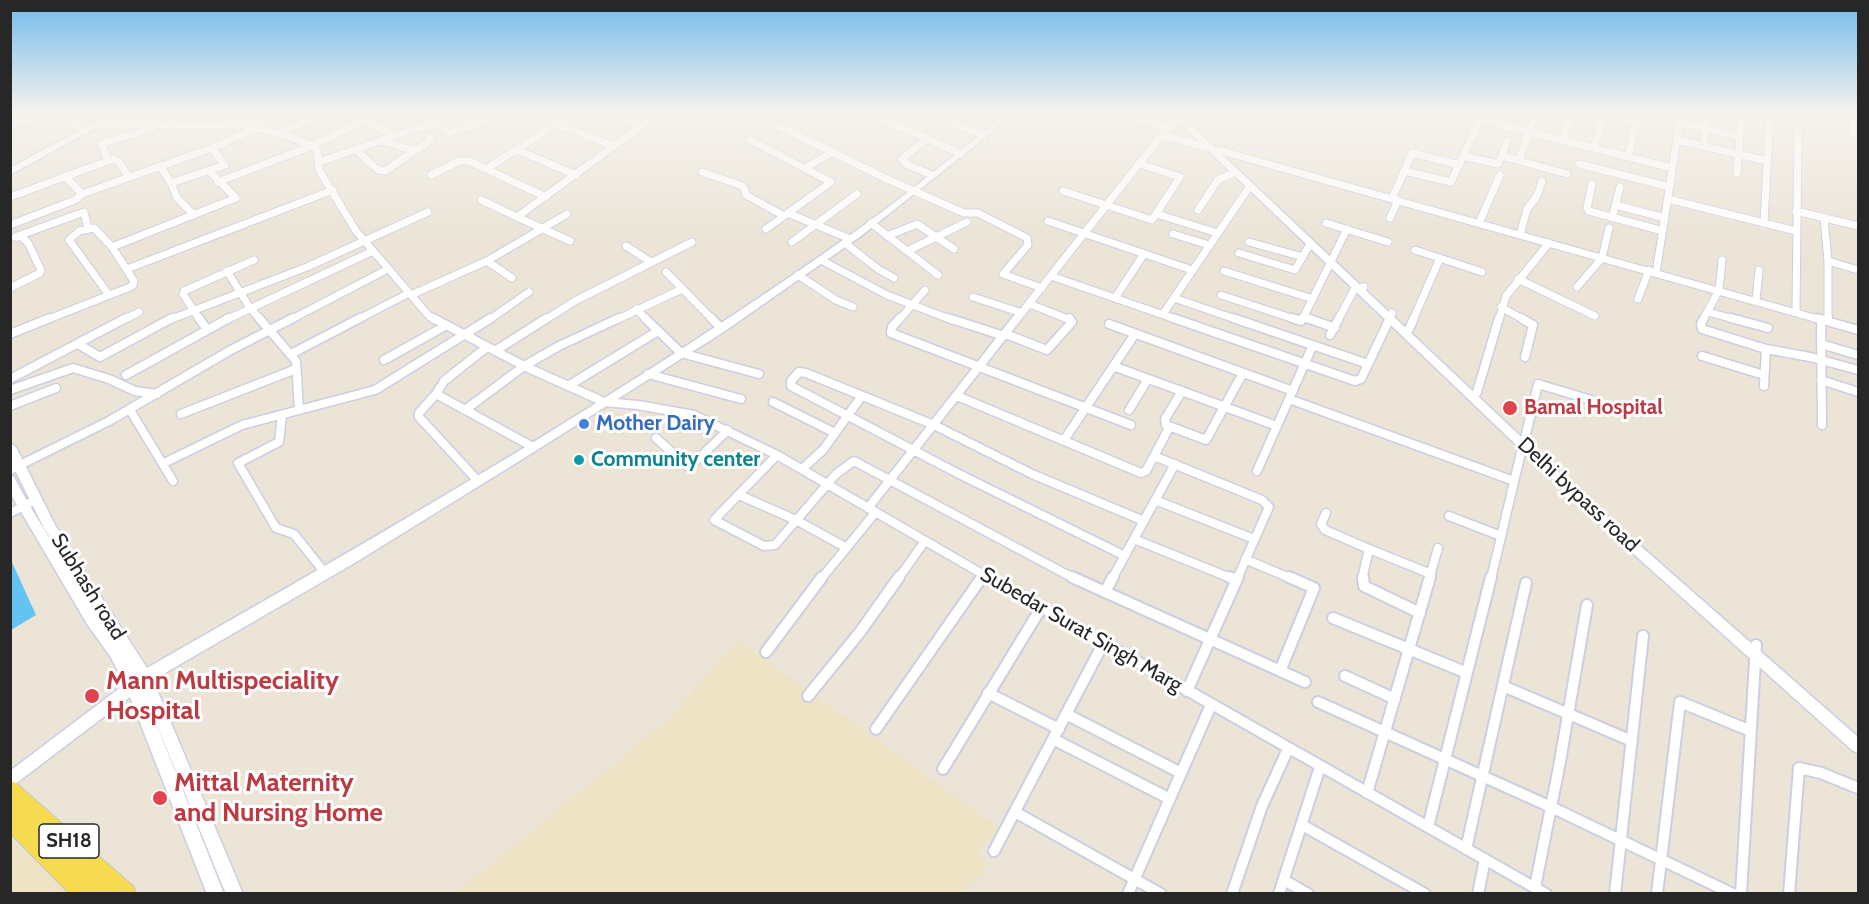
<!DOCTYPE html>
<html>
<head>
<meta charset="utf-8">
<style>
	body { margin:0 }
	#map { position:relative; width:1869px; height:904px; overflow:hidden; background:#ebe4d7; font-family:Cabin,sans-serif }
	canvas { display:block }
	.frame { position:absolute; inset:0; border:12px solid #272727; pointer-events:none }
</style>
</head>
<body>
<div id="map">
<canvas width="1869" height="904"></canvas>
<div class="frame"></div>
</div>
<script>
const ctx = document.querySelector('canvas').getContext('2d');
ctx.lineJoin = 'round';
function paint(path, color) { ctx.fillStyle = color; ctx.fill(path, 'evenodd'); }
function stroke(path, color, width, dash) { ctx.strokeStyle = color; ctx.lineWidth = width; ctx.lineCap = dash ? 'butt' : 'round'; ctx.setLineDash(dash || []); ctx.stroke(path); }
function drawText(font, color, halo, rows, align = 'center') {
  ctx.font = font + ' Cabin,sans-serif'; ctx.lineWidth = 6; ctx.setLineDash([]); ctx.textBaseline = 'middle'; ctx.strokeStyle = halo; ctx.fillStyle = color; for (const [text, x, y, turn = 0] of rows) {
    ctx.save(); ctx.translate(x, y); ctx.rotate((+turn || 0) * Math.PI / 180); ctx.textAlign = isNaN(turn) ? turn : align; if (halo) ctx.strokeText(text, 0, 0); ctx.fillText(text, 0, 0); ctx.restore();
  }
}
const education = new Path2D(`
	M 738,640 L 1000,829 L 976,852 L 989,865 L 962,893 L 455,894 L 669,719 Z
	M 10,835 L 20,849 L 32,854 L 71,893 L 11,893 Z`);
const water = new Path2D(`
	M 11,560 L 36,615 L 11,630 L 10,630 Z`);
const streetFar2 = new Path2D(`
	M 67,113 L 74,124 L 85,131
	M 215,113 C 248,130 285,130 317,149 L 319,170 L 356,231 L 429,316 L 435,320
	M 354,113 L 394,136
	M 415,113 L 450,133 L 477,123
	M 461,113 L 477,123 L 501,113
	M 606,113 L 640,126
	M 871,113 L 961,154
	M 1117,113 L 1169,127
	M 1601,113 L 1636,121
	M 1852,113 L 1853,133
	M 71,117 L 84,113
	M 1479,119 L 1672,168
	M 953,122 L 984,136
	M 1679,122 L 1740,137
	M 10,124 L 50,113
	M 96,124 L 233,125
	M 557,124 L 614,146
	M 247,126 L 280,113
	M 779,126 L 889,180 L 964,213 L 978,213 L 1027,238 L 1028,245 L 1003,274 L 1042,288
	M 281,132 L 325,113
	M 1162,135 L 1207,147
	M 926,139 L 902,159 L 906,164 L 932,175
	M 750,140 L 831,182 L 766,229
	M 1563,140 L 1571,113
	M 1677,140 L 1767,161
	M 382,141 L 415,151
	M 1703,146 L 1707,113
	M 1594,148 L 1604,113
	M 356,150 L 378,170 L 385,171 L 428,142 L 431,139 L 429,137
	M 517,150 L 576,175
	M 1218,150 L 1821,320
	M 1463,156 L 1498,164 L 1502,156 L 1567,174
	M 1502,156 L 1507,140
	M 1628,157 L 1638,113
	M 108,160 L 101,144 L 153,128
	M 1519,160 L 1536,113
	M 319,162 L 432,123
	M 1579,164 L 1670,187
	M 160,166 L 171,183
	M 805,168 L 833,152
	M 486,169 L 574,113
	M 1404,171 L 1451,182 L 1483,113
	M 702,172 L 740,185 L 744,188 L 746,195 L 784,216
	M 1737,173 L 1742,113
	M 431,175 L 459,161 L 469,161 L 546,197
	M 65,176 L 82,194
	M 218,182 L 304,149 L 382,113
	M 1592,184 L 1587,208 L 1589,211 L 1663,231
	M 1063,191 L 1152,220 L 1180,177 L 1140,164
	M 10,197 L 113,159 L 119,162 L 128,176
	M 1392,199 L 1412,153 L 1460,165
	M 1668,199 L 1796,231
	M 481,200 L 517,217
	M 1616,205 L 1665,218
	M 1198,210 L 1218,180 L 1235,172
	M 1796,211 L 1858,226
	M 788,213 L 850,239
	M 1157,214 L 1217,233
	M 194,215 L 177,198 L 171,183 L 225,165 L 212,148
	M 1390,218 L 1398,200
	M 1612,218 L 1620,187
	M 1824,218 L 1828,261 L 1828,320
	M 1048,221 L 1192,270
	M 871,223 L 938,275
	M 1326,223 L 1388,242
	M 1479,223 L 1500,175
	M 1764,223 L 1770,113
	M 10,225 L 75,200 L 82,194 L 212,148 L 257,128
	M 1173,234 L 1209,245
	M 1520,235 L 1527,209 L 1537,196 L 1542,181
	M 887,236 L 917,224 L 954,249
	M 15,237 L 84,212 L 88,228
	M 570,241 L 517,217 L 659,113
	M 792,242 L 857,194
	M 1249,242 L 1303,257
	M 845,243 L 878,269 L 894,278
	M 626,246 L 651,262
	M 112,247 L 236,198 L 209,171
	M 1415,250 L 1482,272
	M 907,251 L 967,222
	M 1239,253 L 1295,270 L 1310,244
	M 821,260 L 887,295 L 952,320
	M 487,261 L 512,278
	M 1828,261 L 1858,270
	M 127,269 L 333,190
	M 227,271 L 250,308 L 261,320
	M 1224,271 L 1313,299
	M 666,272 L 713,320
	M 1656,273 L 1681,113
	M 798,275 L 836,300 L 853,307
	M 1051,276 L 1178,320
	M 1518,279 L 1595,316
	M 1577,287 L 1602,258 L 1609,228
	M 10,288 L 40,273 L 41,270 L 28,243 L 22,237 L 17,237
	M 411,295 L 487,261 L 567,214
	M 1221,295 L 1297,320
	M 973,297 L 1022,313
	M 1115,298 L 1144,254
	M 1174,298 L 1238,320
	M 1638,299 L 1649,270
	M 1756,301 L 1759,270
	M 1030,304 L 1070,320
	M 1501,307 L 1524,320
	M 636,309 L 647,320
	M 1708,312 L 1737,320
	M 1796,312 L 1798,131
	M 1163,314 L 1250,186
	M 1304,317 L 1312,320
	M 46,320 L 130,287 L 133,285 L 134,281 L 112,247 L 94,228 L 79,231 L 69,240 L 109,295
	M 123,320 L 139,312
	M 169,320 L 307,267 L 428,212
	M 200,320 L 183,294 L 184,291 L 254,260
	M 226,320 L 373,251
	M 290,320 L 388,269
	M 357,320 L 409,293
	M 489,320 L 529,292
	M 545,320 L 575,301 L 692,242
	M 616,320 L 682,289
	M 899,320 L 925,290
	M 1016,320 L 1179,113
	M 1302,320 L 1347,229
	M 1338,320 L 1355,288 L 1364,287
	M 1389,320 L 1392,313
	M 1413,320 L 1440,258
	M 1499,320 L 1506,296 L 1549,243
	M 1703,320 L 1719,290 L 1722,260`);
const streetFar1 = new Path2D(`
	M 199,318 L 206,328
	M 259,318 L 296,361 L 299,410
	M 433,318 L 524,366 L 604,402 L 638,405 L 694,415 L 777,455 L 991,579
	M 645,318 L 681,353 L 759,374
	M 711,318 L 721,328
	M 900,318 L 892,327 L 891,333 L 1131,425
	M 948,318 L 1004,336
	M 1173,318 L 1355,381 L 1361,379 L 1390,318
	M 1233,318 L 1368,364
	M 1292,318 L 1301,321 L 1302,318
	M 1307,318 L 1335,328
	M 1521,318 L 1533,325 L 1525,357
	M 1704,318 L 1701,324 L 1702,329 L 1766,349 L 1810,357 L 1858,370
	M 1731,318 L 1768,328
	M 1816,318 L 1858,330
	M 1828,318 L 1828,321
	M 1821,319 L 1822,425
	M 1109,324 L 1293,391
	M 1409,329 L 1414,318
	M 10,334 L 50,318
	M 1006,334 L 1047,350 L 1072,322 L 1069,318
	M 1330,335 L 1339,318
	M 78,344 L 100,357 L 172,318
	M 1821,344 L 1858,355
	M 487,347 L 444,381 L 436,394 L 533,447
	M 495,351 L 547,318
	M 291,354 L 360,318
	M 1702,356 L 1764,375
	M 384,360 L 445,326
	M 1113,366 L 1277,426
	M 648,374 L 741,399
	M 126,375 L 229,318
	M 10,379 L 126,318
	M 1821,380 L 1858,392
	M 568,386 L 658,331
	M 1764,386 L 1766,349
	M 10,390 L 73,368 L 109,379 L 135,391 L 157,394
	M 1182,391 L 1165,419 L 1166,425 L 1206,440 L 1243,373
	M 1477,392 L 1499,318
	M 436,394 L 419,413 L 419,417 L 478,481
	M 957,396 L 1141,473 L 1146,471 L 1169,428
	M 1289,399 L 1514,481
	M 773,402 L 835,433
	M 10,406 L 56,388
	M 130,410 L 173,481
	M 465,410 L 524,366 L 559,346 L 619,318
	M 1129,410 L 1148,379
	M 181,414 L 296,369
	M 282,415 L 279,442 L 238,463 L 276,528 L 294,534 L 325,573
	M 656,438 L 687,466 L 697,460 L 728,430
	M 1525,438 L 1538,384 L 1595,401
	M 1064,440 L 1135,334
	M 777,455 L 714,520 L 764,546 L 775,545 L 836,474 L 854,461 L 1075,579
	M 1154,456 L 1262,500 L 1269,507 L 1237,579
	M 164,463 L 242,425 L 375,390 L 491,318
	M 802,469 L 823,450 L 861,397
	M 10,470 L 109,421 L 229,351 L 293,318
	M 1257,471 L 1313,345
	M 739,495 L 796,520 L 845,547
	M 1155,500 L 1254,539
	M 868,508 L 1017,318
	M 10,513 L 35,500
	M 1326,513 L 1321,524 L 1325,530 L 1369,549
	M 1449,516 L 1501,536
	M 1134,539 L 1233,579
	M 1125,556 L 957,473 L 791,386 L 791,381 L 799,372 L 806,373 L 934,425 L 1032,474 L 1144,521
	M 1245,559 L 1292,579
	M 821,579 L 875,513
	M 898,579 L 925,541
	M 981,579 L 984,574
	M 1112,579 L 1175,464
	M 1362,579 L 1369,549 L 1431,574
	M 1429,579 L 1438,548
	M 1491,579 L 1523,444`);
const street = new Path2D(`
	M 988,577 L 1546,894
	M 1072,577 L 1305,682
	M 1229,577 L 1236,580
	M 1363,577 L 1364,586 L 1420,613
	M 1105,592 L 1113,577
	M 1333,618 L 1467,673
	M 766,652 L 822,577
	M 1280,671 L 1314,588 L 1289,577
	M 1345,676 L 1395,699
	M 1503,686 L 1632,741
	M 1187,691 L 1238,577
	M 988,693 L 1059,729
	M 808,696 L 860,632 L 899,577
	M 1318,702 L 1551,807 L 1733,894
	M 1066,714 L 1181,773
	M 876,729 L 982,577
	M 1053,739 L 1170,799
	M 943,769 L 1041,608
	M 1367,793 L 1430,577
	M 1015,812 L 1161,894
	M 1302,825 L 1425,894
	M 1428,827 L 1491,577
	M 1466,849 L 1526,583
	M 994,851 L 1103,644
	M 1284,880 L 1308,894
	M 1535,887 L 1559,767 L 1587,605
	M 1128,894 L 1211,705
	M 1232,894 L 1262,806 L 1288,749
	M 1279,894 L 1320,767
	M 1478,894 L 1485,859
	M 1615,894 L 1643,636
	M 1657,894 L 1680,702 L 1751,731
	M 1741,894 L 1756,645
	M 1789,894 L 1799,768 L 1821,773 L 1858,788`);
const secondary = new Path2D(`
	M 112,113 L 122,113 L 10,175 L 10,168 Z
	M 1007,113 L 1016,113 L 861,236 L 725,331 L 537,450 L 358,561 L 153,680 L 243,894 L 226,894 L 142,688 L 224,894 L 207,894 L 130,697 L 10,788 L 10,771 L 125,684 L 110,656 L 87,624 L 10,493 L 10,475 L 14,477 L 28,503 L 97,616 L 109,633 L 44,528 L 10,460 L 10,443 L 16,447 L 55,525 L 147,668 C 387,531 627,393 853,233 C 906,196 956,153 1007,113 Z
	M 1169,113 L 1178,113 L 1587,499 L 1858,737 L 1858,753 L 1853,751 L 1579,505 Z`);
const primary = new Path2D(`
	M 10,781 L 16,783 L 134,887 L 136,894 L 70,894 L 10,833 Z`);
const markers = [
	[1510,408,8,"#e0444e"],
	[584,424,6,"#3f7fe0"],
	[579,460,6,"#0f9aa8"],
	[92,696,8,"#e0444e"],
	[160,798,8,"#e0444e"]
];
const shields = [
	[69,841,60]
];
const shieldNames = [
	["SH18",69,841]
];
const healthNames = [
	["Bamal Hospital",1524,408]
];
const shopNames = [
	["Mother Dairy",596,424]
];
const cultureNames = [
	["Community center",591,460]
];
const streetNames = [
	["Delhi bypass road",1578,495,43],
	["Subhash road",88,587,58],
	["Subedar Surat Singh Marg",1081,630,30]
];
const nearHealthnames = [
	["Mann Multispeciality",106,681],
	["Hospital",106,711],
	["Mittal Maternity",174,783],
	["and Nursing Home",174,813]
];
paint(education, '#eee3c5');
paint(water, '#64c3f3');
stroke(streetFar2, '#cccfe1', 9);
stroke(streetFar1, '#cccfe1', 11);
stroke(street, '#cccfe1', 14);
stroke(secondary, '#cccfe1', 3);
stroke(primary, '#c7c7c7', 2);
stroke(streetFar2, '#fff', 7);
stroke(streetFar1, '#fff', 8);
stroke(street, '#fff', 10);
paint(secondary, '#fff');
paint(primary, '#f6db51');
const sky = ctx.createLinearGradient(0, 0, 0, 240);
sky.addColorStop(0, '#73baec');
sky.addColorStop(0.47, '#f6f3ed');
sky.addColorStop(1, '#f6f3ed00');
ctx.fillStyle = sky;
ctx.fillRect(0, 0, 1869, 240);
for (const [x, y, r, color] of markers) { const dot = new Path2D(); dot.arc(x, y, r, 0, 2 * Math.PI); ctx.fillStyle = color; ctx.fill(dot); stroke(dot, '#fff', 2); }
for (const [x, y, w] of shields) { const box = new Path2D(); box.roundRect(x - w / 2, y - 17, w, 34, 4.5); ctx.fillStyle = '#fff'; ctx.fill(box); stroke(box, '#272727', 1.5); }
drawText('bold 20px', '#272727', null, shieldNames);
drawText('bold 21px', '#be3a42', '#fff', healthNames, 'left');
drawText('bold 21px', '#366cbe', '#fff', shopNames, 'left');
drawText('bold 21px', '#0d838f', '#fff', cultureNames, 'left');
drawText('21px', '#272727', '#fff', streetNames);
drawText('bold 26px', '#be3a42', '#fff', nearHealthnames, 'left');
</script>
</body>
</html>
